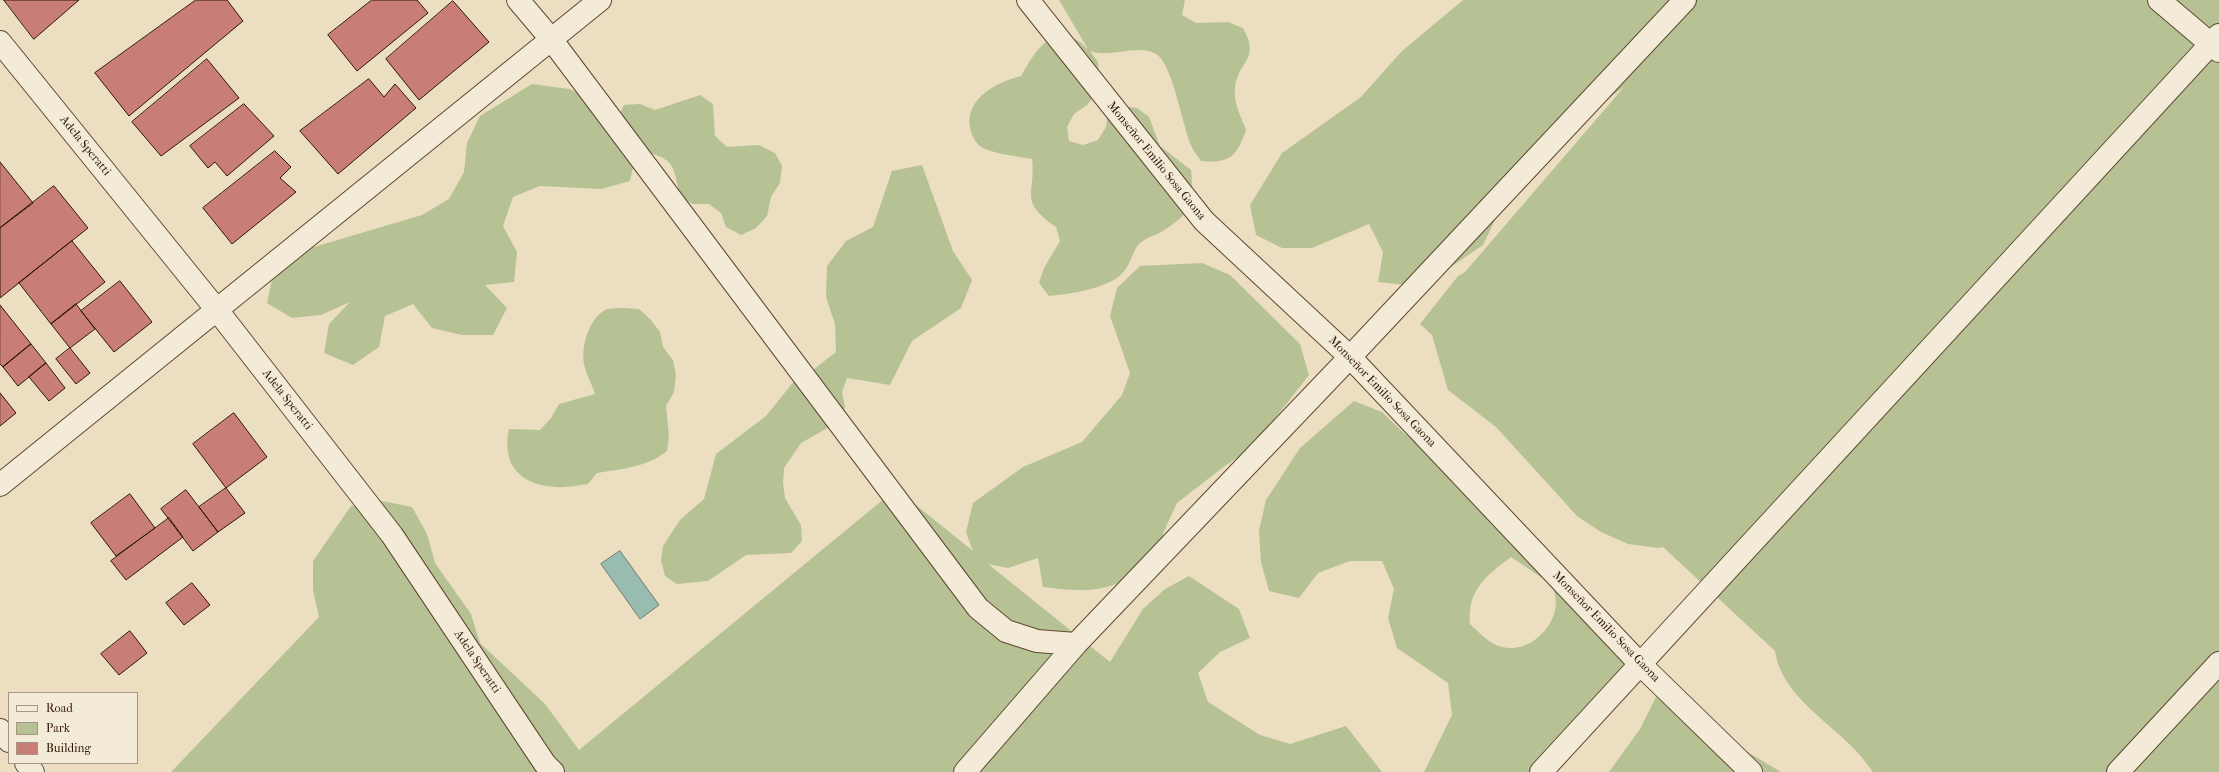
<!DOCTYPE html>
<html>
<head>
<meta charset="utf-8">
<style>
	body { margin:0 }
	#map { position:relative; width:2219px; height:772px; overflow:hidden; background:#ecdec1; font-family:"IM FELL French Canon",serif }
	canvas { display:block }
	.legend { position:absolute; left:8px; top:692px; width:130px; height:72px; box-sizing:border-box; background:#f3ead7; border:1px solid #a59582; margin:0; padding:5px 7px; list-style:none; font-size:12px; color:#301602 }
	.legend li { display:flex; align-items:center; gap:8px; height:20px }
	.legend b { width:20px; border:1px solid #a59582 }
</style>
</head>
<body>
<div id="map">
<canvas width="2219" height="772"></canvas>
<ul class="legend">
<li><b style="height:5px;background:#f3ead7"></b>Road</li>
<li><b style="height:11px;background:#b6c294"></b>Park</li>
<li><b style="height:11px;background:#c97d78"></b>Building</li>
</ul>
</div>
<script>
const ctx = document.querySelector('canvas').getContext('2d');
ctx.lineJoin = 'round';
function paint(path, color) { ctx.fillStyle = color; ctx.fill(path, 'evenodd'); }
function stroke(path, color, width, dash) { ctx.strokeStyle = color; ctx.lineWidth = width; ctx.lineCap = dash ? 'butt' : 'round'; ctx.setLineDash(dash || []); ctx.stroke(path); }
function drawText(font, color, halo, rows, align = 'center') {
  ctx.font = font + ' "IM FELL French Canon",serif'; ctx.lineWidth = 4; ctx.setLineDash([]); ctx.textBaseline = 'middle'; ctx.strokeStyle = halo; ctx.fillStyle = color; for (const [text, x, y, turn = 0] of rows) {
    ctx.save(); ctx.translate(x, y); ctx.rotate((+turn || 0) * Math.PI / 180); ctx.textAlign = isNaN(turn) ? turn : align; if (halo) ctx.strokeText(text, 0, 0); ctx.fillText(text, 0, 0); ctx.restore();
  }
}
const green = new Path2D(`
	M 1059,0 L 1185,0 L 1182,15 L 1196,23 L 1228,22 L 1243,28 C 1261,60 1238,60 1235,88 C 1233,103 1241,116 1246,130 C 1237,156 1230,164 1201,161 C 1198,156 1193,151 1191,145 C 1183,127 1172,62 1156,54 C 1135,43 1111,59 1090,51 L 1098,62 L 1099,78 L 1097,93 L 1087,105 L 1074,114 L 1067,127 L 1069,141 L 1083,145 L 1098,140 L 1106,127 L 1108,111 L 1123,106 L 1137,108 L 1149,117 L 1160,146 L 1191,170 C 1194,200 1194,211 1166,229 C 1158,235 1148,236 1140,243 C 1133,250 1131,262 1125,270 C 1113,288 1070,294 1049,296 L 1039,283 L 1044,268 L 1060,241 L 1056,227 C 1018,200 1036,196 1032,159 C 1021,157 991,153 983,148 C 975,143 972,136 970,128 C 965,98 997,82 1021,76 C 1034,55 1045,29 1075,39 C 1080,41 1084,46 1088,49 Z
	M 1463,0 L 2219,0 L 2219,772 L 1873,772 C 1868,766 1864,759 1858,753 C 1830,722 1781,695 1775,651 L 1663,547 L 1658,548 L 1628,544 L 1601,532 L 1577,516 L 1496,427 L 1448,390 L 1432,335 L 1420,324 L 1458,276 L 1465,272 L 1624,87 L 1551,140 L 1510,189 L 1483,245 L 1436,277 L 1407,285 L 1378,282 L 1383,252 L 1369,224 L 1312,248 L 1282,248 L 1256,235 L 1250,205 L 1282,153 L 1361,97 L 1402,51 Z
	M 532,84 L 569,89 L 598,101 L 616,123 L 624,105 L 640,104 L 655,110 L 700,95 L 713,104 L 715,136 L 727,147 L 759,145 L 775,153 L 782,166 L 780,183 L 771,197 L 767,216 L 756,228 L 741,235 L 726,227 L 721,213 L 709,204 L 693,204 L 680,197 C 673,160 674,160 637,149 L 630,181 L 601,189 L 540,186 L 513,197 L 503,226 L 517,252 L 514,282 L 485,285 L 507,308 L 493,335 L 462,335 L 432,328 L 413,304 L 385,316 L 379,347 L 353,365 L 324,353 L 329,324 L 350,302 L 321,315 L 292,318 L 267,303 L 273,275 L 297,252 L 422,215 L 449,199 L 464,172 L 467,143 L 480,116 Z
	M 922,165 L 953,251 L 972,280 L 961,308 L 912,341 L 890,385 L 847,378 L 842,392 L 845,407 L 840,421 L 801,443 L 784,468 L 783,483 L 785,498 L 801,525 L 802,541 L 791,553 L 746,555 L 708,581 L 677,584 L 665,576 L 661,561 L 663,546 L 680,520 L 704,499 L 716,454 L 766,416 L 795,380 L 809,373 L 836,352 L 835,324 L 826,297 L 827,266 L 846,241 L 873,227 L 892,171 Z
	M 1202,263 L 1230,275 L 1300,344 L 1309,375 L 1251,449 L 1226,465 L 1177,503 L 1164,531 L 1156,562 C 1111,591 1096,594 1043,587 L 1038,558 L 1008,568 L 988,564 L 1110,662 L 1143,609 L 1165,589 L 1189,576 L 1239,609 L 1250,638 L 1220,652 L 1198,673 L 1208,702 L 1260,735 L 1290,744 L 1346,726 L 1382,772 L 171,772 L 319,617 L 313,590 L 313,561 L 351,506 L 382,501 L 412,507 L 427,534 L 435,563 L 471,614 L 480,643 L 545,704 L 579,750 L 896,489 L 973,551 L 966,532 L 973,503 L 1023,467 L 1082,442 L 1122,395 L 1130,373 L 1110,316 L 1117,288 L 1140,266 Z
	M 623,308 L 639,309 L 651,320 L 660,332 L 663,347 L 673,360 L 676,375 L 674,392 L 666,406 L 669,437 L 667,451 C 647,467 622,469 597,473 L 588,484 C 578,485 567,488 557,487 C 521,486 501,465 509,429 L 540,430 L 551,418 L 559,404 L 595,394 C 592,384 586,374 584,364 C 581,346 589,317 607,309 C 612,308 618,308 623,308 Z
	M 1354,401 L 1382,412 L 1405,434 L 1457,467 L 1636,666 L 1589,708 L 1588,738 L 1558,751 L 1535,772 L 1424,772 L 1452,715 L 1448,683 L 1397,648 L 1388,618 L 1394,589 L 1382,561 L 1350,561 L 1318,573 L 1299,598 L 1269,591 L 1261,562 L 1259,531 L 1266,500 L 1300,448 ZM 1511,557 L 1548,582 C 1572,608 1537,656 1502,647 C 1489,644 1479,632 1470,624 C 1467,590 1486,576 1511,557 Z
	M 1656,697 L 1781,772 L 1609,772 L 1640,729 Z`);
const water = new Path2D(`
	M 620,551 L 659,605 L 640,619 L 601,564 Z`);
const building = new Path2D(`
	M 4,0 L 79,0 L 34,39 Z
	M 196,0 L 227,0 L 243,21 L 129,116 L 95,73 Z
	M 372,0 L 417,0 L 428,13 L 357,71 L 328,35 Z
	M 453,1 L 489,42 L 419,100 L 386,59 Z
	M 207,59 L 239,98 L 161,156 L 132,122 Z
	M 369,79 L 384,97 L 395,84 L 416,108 L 338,174 L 300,131 Z
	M 244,104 L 274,136 L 227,176 L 215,162 L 208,168 L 190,146 Z
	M 275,151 L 291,167 L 280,178 L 296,192 L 232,244 L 203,208 Z
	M 0,162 L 33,203 L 0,228 Z
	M 54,186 L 88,228 L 0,298 L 0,228 Z
	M 72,241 L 105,282 L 51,324 L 19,283 Z
	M 120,281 L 152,322 L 114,352 L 81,311 Z
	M 76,304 L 95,329 L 70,348 L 51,324 Z
	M 0,305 L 31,344 L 3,367 L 0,364 Z
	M 31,344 L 46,363 L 18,386 L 3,367 Z
	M 70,348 L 90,373 L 76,384 L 56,359 Z
	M 46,363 L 65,388 L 49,401 L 29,377 Z
	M 0,393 L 16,413 L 0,426 Z
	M 234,413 L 267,457 L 226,488 L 193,444 Z
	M 226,488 L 245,513 L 218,532 L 199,507 Z
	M 186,490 L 218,532 L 193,551 L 161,509 Z
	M 130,494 L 155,528 L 116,556 L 91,523 Z
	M 169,518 L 183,537 L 126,580 L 111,561 Z
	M 192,583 L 210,605 L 184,625 L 166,603 Z
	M 130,631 L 147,653 L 119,675 L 101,654 Z`);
const minor = new Path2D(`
	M 518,0 L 551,39 L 978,608 L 1006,631 L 1037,641 L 1076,644
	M 1028,0 L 1204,221 L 1350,357 L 1641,665 L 1751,772
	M 2159,0 L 2219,51
	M 0,42 L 217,310 L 392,535 L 545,764 L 553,772
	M 0,485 L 600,0
	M 0,730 L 9,741
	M 26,763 L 33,772
	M 965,772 L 1076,644 L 1350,357 L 1685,0
	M 1541,772 L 2219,35
	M 2118,772 L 2219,663`);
const streetNames = [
	["Adela Speratti",85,146,51],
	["Monseñor Emilio Sosa Gaona",1156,161,51],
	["Monseñor Emilio Sosa Gaona",1382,392,46],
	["Adela Speratti",287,400,52],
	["Monseñor Emilio Sosa Gaona",1606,627,46],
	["Adela Speratti",477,662,56]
];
paint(green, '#b6c294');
paint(water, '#99bcb1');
stroke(water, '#6f7a6b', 1);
paint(building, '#c97d78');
stroke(building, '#301602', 1);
stroke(minor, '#5f4832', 24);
stroke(minor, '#f3ead7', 22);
drawText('12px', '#301602', '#f3ead7', streetNames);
</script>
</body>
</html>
